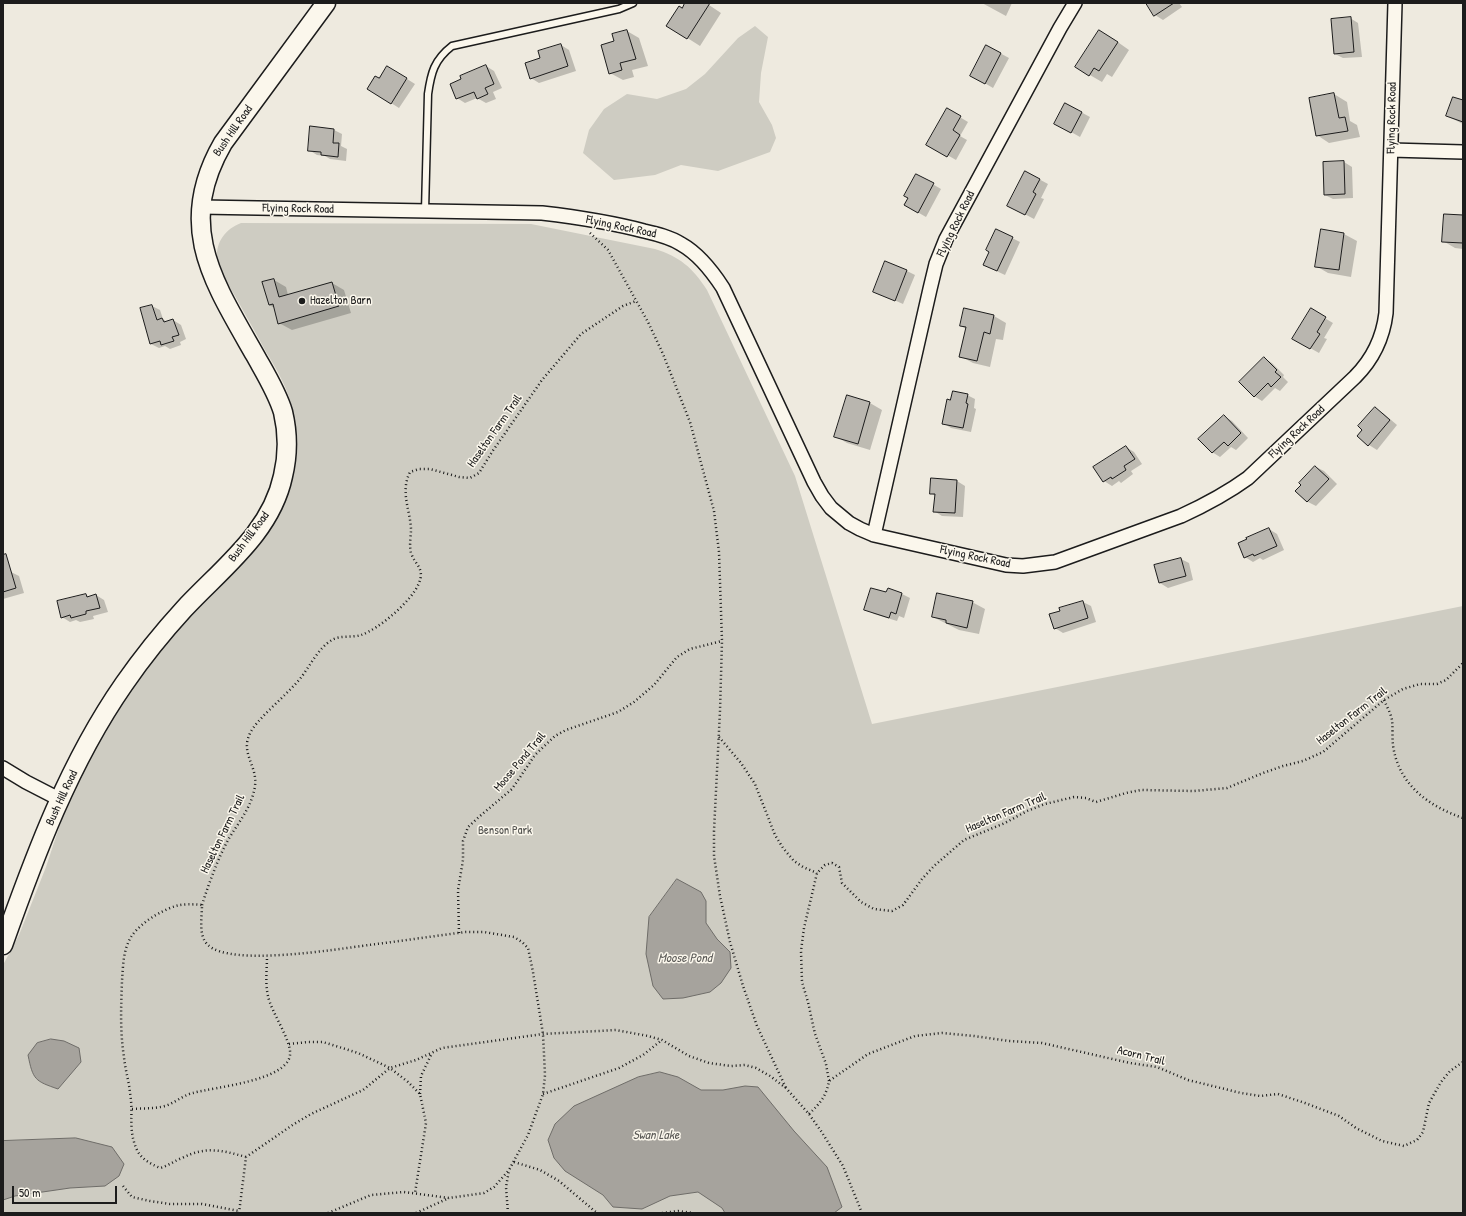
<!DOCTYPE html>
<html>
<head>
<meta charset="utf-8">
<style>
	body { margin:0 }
	#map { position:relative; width:1466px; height:1216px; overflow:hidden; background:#eeeadf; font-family:"Patrick Hand",sans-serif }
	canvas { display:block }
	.frame { position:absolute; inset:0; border:4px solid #1c1c1c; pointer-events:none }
	.scale { position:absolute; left:12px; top:1186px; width:105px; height:18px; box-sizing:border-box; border:2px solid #1c1c1c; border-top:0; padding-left:5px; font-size:12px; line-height:14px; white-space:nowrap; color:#1c1c1c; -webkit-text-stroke:3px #fbf7ec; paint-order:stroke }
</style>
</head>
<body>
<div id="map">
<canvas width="1466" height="1216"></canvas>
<div class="frame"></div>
<div class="scale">50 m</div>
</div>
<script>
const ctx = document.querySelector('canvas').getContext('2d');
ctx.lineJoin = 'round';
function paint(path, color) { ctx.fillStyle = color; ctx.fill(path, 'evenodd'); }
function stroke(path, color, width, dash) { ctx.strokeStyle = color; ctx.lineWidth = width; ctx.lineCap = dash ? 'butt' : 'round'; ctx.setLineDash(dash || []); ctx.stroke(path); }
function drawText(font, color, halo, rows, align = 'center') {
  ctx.font = font + ' "Patrick Hand",sans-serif'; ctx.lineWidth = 3; ctx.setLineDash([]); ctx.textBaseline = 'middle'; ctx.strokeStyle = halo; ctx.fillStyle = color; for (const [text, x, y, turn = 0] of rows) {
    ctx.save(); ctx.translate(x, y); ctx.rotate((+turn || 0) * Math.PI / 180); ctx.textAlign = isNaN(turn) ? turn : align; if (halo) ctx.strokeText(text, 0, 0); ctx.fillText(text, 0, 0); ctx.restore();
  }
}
const green = new Path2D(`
	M 755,26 L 768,37 L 761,73 L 759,102 L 772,125 L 776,138 L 770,152 L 718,171 L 681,165 L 655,175 L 614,180 L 583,153 L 589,130 L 604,109 L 627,94 L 657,99 L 686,89 L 705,74 L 738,38 Z
	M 241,223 L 531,224 L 655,249 C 680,257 692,267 707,290 L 795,476 L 872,724 L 1463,606 L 1463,1213 L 3,1213 L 3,965 L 19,935 L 46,867 L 75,779 L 127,686 L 281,510 C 297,475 301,442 291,404 C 286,385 276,368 266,352 C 256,333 245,314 235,296 C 228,284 218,271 217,258 C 216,241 226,229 241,223 Z`);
const water = new Path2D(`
	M 677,879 L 701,892 L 706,901 L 706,923 L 717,939 L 730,952 L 731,968 L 721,983 L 710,992 L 683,998 L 663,999 L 653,986 L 646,954 L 649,917 Z
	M 51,1039 L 64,1041 L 79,1048 L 81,1062 L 58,1089 C 35,1081 33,1080 28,1055 L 37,1043 Z
	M 660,1072 L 678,1077 L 701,1090 L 723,1090 L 745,1086 L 758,1087 L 794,1131 L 827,1167 L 842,1207 L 834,1213 L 725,1213 L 722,1208 L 698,1192 L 670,1196 L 642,1209 L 613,1207 L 603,1195 L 565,1171 L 554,1158 L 548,1140 L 555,1124 L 574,1106 L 638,1077 Z
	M 76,1138 L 112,1147 L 124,1164 L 119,1176 L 105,1186 L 70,1188 L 15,1196 L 3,1200 L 3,1141 Z`);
const shadow = new Path2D(`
	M 687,3 L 706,3 L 721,13 L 700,46 L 667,25 L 683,9 Z
	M 982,3 L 1012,3 L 1006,16 Z
	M 1147,3 L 1179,3 L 1182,7 L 1163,20 L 1155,15 Z
	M 1350,18 L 1358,23 L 1362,57 L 1343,58 L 1335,54 Z
	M 627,31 L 639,38 L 648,66 L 632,70 L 634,77 L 623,80 L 610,73 L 615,42 Z
	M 1112,38 L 1129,50 L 1112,77 L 1107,74 L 1102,82 L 1076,67 Z
	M 561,45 L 569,50 L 576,71 L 539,83 L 531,78 Z
	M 987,46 L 1009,58 L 993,88 L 971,75 Z
	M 486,66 L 494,71 L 502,88 L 493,92 L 496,99 L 486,103 L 477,98 L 465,103 L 457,98 L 463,80 Z
	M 396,72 L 415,84 L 399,108 L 391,103 L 380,80 Z
	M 1334,94 L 1347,102 L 1350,121 L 1357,125 L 1360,137 L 1329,143 L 1317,135 Z
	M 1463,101 L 1463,124 L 1447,116 Z
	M 1066,104 L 1090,117 L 1080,137 L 1064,128 Z
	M 948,110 L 968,122 L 960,136 L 967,140 L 956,160 L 928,144 Z
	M 311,127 L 334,130 L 342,134 L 341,146 L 347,149 L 346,161 L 330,159 L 325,156 L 317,155 L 309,150 Z
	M 1344,162 L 1352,167 L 1353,198 L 1333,199 L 1325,195 Z
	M 1026,172 L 1048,184 L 1041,198 L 1044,199 L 1034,219 L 1017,210 Z
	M 917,175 L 941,189 L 926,217 L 905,205 Z
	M 1463,216 L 1463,249 L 1455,248 L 1443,241 Z
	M 1321,230 L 1344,234 L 1357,241 L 1351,277 L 1328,273 L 1316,266 Z
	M 1012,238 L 1020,242 L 1005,275 L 992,269 Z
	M 907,271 L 915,275 L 903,304 L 874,291 Z
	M 274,280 L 286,287 L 288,295 L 332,283 L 344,290 L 351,313 L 292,330 L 279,323 L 275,308 L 269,305 Z
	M 152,306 L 160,310 L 163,319 L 167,322 L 173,320 L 181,325 L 186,339 L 180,342 L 181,345 L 170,349 L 165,346 L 159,348 L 151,344 Z
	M 965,310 L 994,316 L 1006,323 L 1003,340 L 996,339 L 990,367 L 973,363 L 960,356 L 966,329 L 961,326 Z
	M 1311,310 L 1333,323 L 1324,338 L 1327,339 L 1319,353 L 1294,339 Z
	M 1264,358 L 1272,363 L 1284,375 L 1283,377 L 1288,382 L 1280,391 L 1275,388 L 1262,401 L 1254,396 Z
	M 967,395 L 975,399 L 974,408 L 976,409 L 971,432 L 951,428 L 943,423 L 951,401 Z
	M 847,396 L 870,403 L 882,410 L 870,450 L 847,443 L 835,436 Z
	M 1375,408 L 1383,413 L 1397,425 L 1377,450 L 1369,445 L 1364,430 Z
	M 1224,416 L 1232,421 L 1248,438 L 1236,450 L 1231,447 L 1220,457 L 1212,452 Z
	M 1126,447 L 1134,452 L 1142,464 L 1131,471 L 1133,474 L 1121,483 L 1119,481 L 1112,486 L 1104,481 Z
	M 1316,467 L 1324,471 L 1337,484 L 1316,506 L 1308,502 L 1297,491 Z
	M 957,481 L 965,486 L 963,517 L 942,516 L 934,511 L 935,496 L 931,493 Z
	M 1269,529 L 1277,534 L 1284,550 L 1263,560 L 1260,558 L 1253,562 L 1245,557 Z
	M 1181,559 L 1189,563 L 1193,580 L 1168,588 L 1160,583 L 1155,566 Z
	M 11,572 L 19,576 L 24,593 L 3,599 L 3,574 Z
	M 888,589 L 902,594 L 910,598 L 904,618 L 899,616 L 897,621 L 874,614 L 865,609 L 887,594 Z
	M 86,595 L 90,597 L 96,595 L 104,600 L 108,612 L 93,616 L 94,619 L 80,622 L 76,620 L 70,622 L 62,617 Z
	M 972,602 L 985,609 L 979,634 L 959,630 L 933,617 Z
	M 1083,602 L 1091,606 L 1096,622 L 1063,633 L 1055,628 Z`);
const building = new Path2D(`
	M 685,3 L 710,3 L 687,39 L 666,26 L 679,6 L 682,8 Z
	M 1146,3 L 1174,3 L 1154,16 Z
	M 1351,17 L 1354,52 L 1334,54 L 1331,19 Z
	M 627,30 L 636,59 L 620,63 L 622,70 L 609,74 L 601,45 L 614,41 L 612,34 Z
	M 1099,30 L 1118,42 L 1099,71 L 1094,68 L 1089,76 L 1075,67 Z
	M 561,44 L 568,66 L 530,79 L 525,63 L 540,58 L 538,51 Z
	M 986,45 L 1001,53 L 985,84 L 970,76 Z
	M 486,65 L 494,84 L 485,88 L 488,94 L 477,99 L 474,92 L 456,99 L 450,84 L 461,79 L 460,76 Z
	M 387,66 L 407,78 L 391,104 L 367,89 L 375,76 L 379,78 Z
	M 1334,93 L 1339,118 L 1345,117 L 1348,131 L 1316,136 L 1309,98 Z
	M 1453,97 L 1463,100 L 1463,122 L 1446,116 Z
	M 1065,103 L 1082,112 L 1071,133 L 1054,124 Z
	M 947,108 L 961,116 L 953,130 L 960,135 L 947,157 L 926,145 Z
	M 310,126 L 334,129 L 333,143 L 339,143 L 338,157 L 321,155 L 321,152 L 308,151 Z
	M 1344,161 L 1345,194 L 1324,195 L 1323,162 Z
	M 1025,171 L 1040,179 L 1033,192 L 1036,194 L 1025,215 L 1007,206 Z
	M 916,174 L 934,183 L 918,213 L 904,205 L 908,198 L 904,196 Z
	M 1444,214 L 1463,215 L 1463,243 L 1442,242 Z
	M 996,229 L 1013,237 L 997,271 L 983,265 L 989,252 L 986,250 Z
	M 1321,229 L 1344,233 L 1339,270 L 1315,267 Z
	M 885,261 L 907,270 L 895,301 L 873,292 Z
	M 274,279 L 279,297 L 332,282 L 339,306 L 278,324 L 273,304 L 269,305 L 262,282 Z
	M 152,305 L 157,320 L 162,318 L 164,322 L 173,319 L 179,335 L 172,337 L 174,341 L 161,345 L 160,341 L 150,344 L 140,308 Z
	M 964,308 L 994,315 L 990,334 L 984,332 L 977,361 L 959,357 L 966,327 L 960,326 Z
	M 1311,308 L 1326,317 L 1317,332 L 1320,334 L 1310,349 L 1292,339 Z
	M 1264,357 L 1277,370 L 1275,372 L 1281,377 L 1271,387 L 1268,383 L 1254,397 L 1239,382 Z
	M 953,391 L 968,394 L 966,403 L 968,404 L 963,428 L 942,424 L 947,399 L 950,400 Z
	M 847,395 L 870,402 L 858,444 L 834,437 Z
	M 1375,407 L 1390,420 L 1368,446 L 1357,436 L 1362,430 L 1358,426 Z
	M 1224,415 L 1241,433 L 1228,446 L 1224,442 L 1212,453 L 1198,439 Z
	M 1126,446 L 1135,459 L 1124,466 L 1126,470 L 1112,479 L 1111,477 L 1103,482 L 1093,467 Z
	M 1315,466 L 1329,479 L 1307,502 L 1295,491 L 1301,485 L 1299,483 Z
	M 931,478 L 957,480 L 955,513 L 933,512 L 935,494 L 930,494 Z
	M 1269,528 L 1277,546 L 1254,556 L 1253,554 L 1244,558 L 1238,543 L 1247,539 L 1246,538 Z
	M 6,554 L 16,588 L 3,592 L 3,555 Z
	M 1181,558 L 1186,576 L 1159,583 L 1154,565 Z
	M 871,588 L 886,592 L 888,588 L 902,593 L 896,614 L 891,612 L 889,618 L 864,610 Z
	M 937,593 L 973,601 L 967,628 L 946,623 L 946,620 L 932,617 Z
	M 86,594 L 87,597 L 96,594 L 100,608 L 86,611 L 86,614 L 71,618 L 70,615 L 61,618 L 57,601 Z
	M 1083,601 L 1088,618 L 1054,629 L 1049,614 L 1060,611 L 1059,608 Z`);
const path = new Path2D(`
	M 590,233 L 608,250 L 648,322 L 663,354 L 690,422 L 714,511 L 719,552 L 722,641 L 720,711 L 714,831 L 714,856 L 720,896 L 730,942 L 743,986 L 757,1026 L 786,1088
	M 1384,700 C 1387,707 1391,714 1392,720 C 1393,728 1392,737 1393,745 C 1398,784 1428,806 1463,818
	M 719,737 L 741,763 L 755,784 L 775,835 L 783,848 L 794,861 L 803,867 L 817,873
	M 202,905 C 209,883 217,861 228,840 C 238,823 252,807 255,786 C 258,762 234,750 257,723 C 270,708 286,695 299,680 C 310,667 317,649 332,640 C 340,635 352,638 361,635 C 379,629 412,601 419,583 C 425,568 415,565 411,553 C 409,545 411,536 411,529 C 410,509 400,492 410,472 L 419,469 L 430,469 L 459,477 L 470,478 L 479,473 L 492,452 L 542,380 L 581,334 L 623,306 L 636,301
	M 459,933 L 458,890 L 463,860 L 463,841 L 468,827 L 480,816 L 512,789 L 535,755 L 555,736 L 566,730 L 618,712 L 634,702 L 654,685 L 677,657 L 690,649 L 722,641
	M 289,1044 L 308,1042 L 323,1042 L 358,1053 L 390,1068 L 408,1082 L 420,1094 L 426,1123 L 415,1193
	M 829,1081 L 826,1064 L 815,1034 L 808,1002 L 802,982 L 801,951 L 804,928 L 817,873 L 825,865 L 832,863 L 839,867 L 842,883 L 861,902 L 874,909 L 892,911 L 903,905 L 922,879 L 934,866 L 964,840 L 1005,823 L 1027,811 L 1045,804 L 1074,797 L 1086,798 L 1096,802 L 1126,793 L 1141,790 L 1194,791 L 1227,788 L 1263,773 L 1283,766 L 1303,761 L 1323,752 L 1384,700 L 1403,689 L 1420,684 L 1437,684 L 1446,680 L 1463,663
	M 420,1094 L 421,1076 L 432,1053
	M 543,1094 L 619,1068 L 643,1055 L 662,1040
	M 132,1109 C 143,1108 154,1109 165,1106 C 175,1103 183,1095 193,1093 C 214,1087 287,1081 290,1055 C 292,1041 271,1012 268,996 C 265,983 267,969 267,956
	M 809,1114 C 820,1103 826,1097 829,1081 L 868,1054 L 915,1036 L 942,1033 L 974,1036 L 1009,1041 L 1042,1043 L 1130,1063 L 1157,1067 L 1188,1080 L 1241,1093 L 1260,1096 L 1278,1094 L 1305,1103 L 1339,1116 L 1356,1128 L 1382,1141 L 1404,1146 L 1417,1140 L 1423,1132 L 1429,1103 L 1441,1082 L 1450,1071 L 1463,1062
	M 246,1157 C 221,1150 206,1146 182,1158 C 174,1161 168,1166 160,1168 C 151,1164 143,1160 138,1152 C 127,1130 134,1115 130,1093 C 129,1081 125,1069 124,1057 C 120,1032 121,1007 122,981 C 123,967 123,950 131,937 C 136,929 147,920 156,915 C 174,905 181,903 202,905 C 202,917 198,936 208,945 C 231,967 337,949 369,945 C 401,941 434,936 466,932 L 484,932 L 514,937 L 522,942 L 528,948 L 533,972 L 543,1034 L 545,1075 L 543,1094 L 528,1135 L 509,1170 L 494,1187 L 484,1193 L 449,1198 L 404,1192 L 371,1195 L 328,1213
	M 514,1162 L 540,1170 L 559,1181 L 597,1213
	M 123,1186 L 132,1197 L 150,1201 L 170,1204 L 202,1204 L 239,1211
	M 239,1213 L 246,1157 L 294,1124 L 311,1114 L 363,1090 L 390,1068 L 416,1060 L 442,1048 L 543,1034 L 616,1030 L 648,1036 L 662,1040 L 689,1056 L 709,1063 L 731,1066 L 745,1065 L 756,1068 L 770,1076 L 786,1088 L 809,1114 L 821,1131 L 843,1166 L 862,1213
	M 416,1213 L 449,1198
	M 508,1213 L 506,1187 L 509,1170
	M 662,1213 L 678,1211 L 693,1213`);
const lane = new Path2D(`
	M 425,211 L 428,94 C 431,73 434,60 452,46 L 619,9 L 633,3`);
const street = new Path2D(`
	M 1391,150 L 1463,152
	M 201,207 L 542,213 C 576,217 610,222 644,231 C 657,234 670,237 681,244 C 699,254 712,271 723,288 L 814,482 L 822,496 L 831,508 L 849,523 L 860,529 L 874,535 L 1006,565 L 1023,566 L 1055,562 L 1181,516 C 1205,505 1226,494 1248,478 L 1355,377 C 1373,359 1383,338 1386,313 L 1395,3
	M 874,535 L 930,289 L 936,264 L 946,239 L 1060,28 L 1075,3
	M 3,768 L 26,782 L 59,799`);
const secondary = new Path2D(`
	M 3,945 C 35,855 69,763 124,684 C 142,658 162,633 184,609 C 221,569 271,533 283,476 C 288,455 288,433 283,412 C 277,392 265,373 255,355 C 213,281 175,226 223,143 L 326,3`);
const markers = [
	[302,301,4,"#1c1c1c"]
];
const streetNames = [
	["Flying Rock Road",1392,118,-89],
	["Bush Hill Road",233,131,-55],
	["Flying Rock Road",298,209,1],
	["Flying Rock Road",956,224,-64],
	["Flying Rock Road",621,227,12],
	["Haselton Farm Trail",495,431,-55],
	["Flying Rock Road",1297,432,-43],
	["Bush Hill Road",249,537,-53],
	["Flying Rock Road",975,557,12],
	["Haselton Farm Trail",1352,716,-38],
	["Moose Pond Trail",520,762,-50],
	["Bush Hill Road",62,798,-65],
	["Haselton Farm Trail",1006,813,-23],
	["Haselton Farm Trail",223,834,-64],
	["Acorn Trail",1141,1056,14]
];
const poiNames = [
	["Hazelton Barn",310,301]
];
const parkNames = [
	["Benson Park",505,831]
];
const waterNames = [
	["Moose Pond",685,959],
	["Swan Lake",656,1136]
];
paint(green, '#ceccc2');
paint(water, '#a6a39d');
stroke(water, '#6f6d69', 1);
paint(shadow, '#0003');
paint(building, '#b9b6af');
stroke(building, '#1c1c1c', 1);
stroke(lane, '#1c1c1c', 9);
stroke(street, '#1c1c1c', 16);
stroke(secondary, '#1c1c1c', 21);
stroke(path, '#1c1c1c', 2.5, [1, 3]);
stroke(lane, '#fbf7ec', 6);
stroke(street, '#fbf7ec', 13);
stroke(secondary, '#fbf7ec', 18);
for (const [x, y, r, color] of markers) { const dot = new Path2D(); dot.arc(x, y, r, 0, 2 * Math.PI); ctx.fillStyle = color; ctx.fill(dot); stroke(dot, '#fbf7ec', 1.5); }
drawText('12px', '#1c1c1c', '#fbf7ec', streetNames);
drawText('12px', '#1c1c1c', '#fbf7ec', poiNames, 'left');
drawText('12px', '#51514e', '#fbf7ec', parkNames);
drawText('italic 13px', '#5a5956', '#fbf7ec', waterNames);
</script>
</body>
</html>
